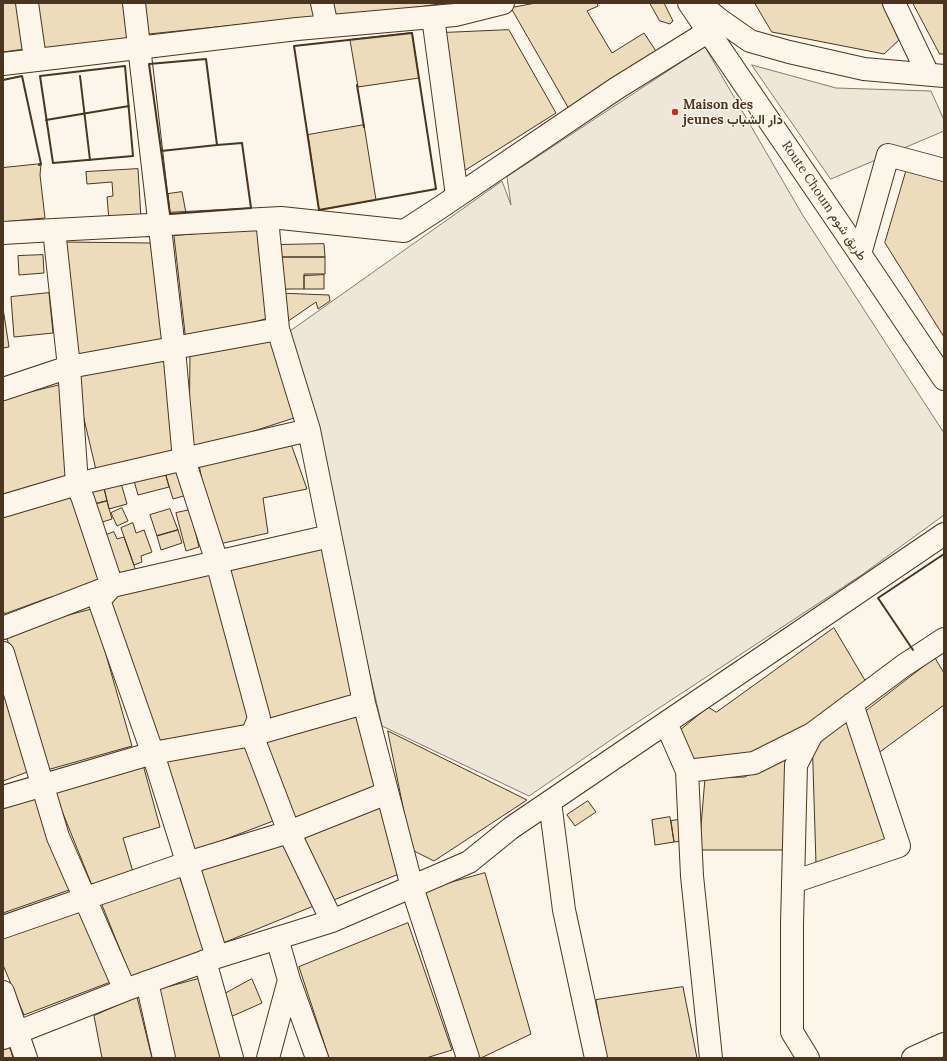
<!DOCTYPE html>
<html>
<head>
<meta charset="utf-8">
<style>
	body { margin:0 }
	#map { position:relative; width:947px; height:1061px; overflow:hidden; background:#fbf6e9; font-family:Lora,serif }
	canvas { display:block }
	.frame { position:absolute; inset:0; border:4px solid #4a3520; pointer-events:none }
</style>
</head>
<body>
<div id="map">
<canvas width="947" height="1061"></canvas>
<div class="frame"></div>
</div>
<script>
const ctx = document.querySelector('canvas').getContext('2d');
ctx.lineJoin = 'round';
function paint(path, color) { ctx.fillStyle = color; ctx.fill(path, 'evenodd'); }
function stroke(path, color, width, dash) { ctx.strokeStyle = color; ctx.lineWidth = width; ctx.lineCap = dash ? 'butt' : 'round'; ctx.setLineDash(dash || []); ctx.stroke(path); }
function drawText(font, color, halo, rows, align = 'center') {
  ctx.font = font + ' Lora,Vazirmatn,serif'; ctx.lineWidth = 3; ctx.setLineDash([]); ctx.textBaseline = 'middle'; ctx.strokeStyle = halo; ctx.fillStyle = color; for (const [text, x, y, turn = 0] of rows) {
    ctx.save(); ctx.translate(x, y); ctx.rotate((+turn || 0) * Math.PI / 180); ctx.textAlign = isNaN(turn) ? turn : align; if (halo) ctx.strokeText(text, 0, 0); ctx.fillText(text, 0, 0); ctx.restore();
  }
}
const green = new Path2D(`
	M 705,47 L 802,214 L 944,433 L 944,515 L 863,574 L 621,733 L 529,796 L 382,726 L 290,331 L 502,181 L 511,205 L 507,177 Z
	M 752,65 L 836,88 L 931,91 L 944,120 L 944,131 L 831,179 Z`);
const building = new Path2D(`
	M 3,3 L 18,3 L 25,49 L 3,52 Z
	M 37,3 L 125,3 L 130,40 L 43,51 Z
	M 144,3 L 317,3 L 322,16 L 149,34 Z
	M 329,3 L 447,3 L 333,19 Z
	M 536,3 L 597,3 L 598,6 L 587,11 L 612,53 L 644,33 L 658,54 L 569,109 L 511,8 Z
	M 650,3 L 664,3 L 673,21 L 670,24 L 660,21 Z
	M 755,3 L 882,3 L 899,40 L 884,54 L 772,32 Z
	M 913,3 L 944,3 L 944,54 L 940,54 Z
	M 509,30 L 556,113 L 464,171 L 441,33 Z
	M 412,33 L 419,78 L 358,87 L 350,40 Z
	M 364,125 L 376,200 L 319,210 L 308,135 Z
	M 41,164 L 40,175 L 45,218 L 3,222 L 3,168 Z
	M 908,165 L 944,180 L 944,337 L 885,243 Z
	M 138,169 L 141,218 L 109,220 L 107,197 L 113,196 L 112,182 L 87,184 L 86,172 Z
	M 182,192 L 186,213 L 170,214 L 168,194 Z
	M 262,228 L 275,316 L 186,342 L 174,236 Z
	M 61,242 L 152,243 L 166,341 L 77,360 Z
	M 324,244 L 325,257 L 278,257 L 276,245 Z
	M 43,255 L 44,273 L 19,275 L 18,256 Z
	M 278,257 L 325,257 L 325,274 L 304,274 L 304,289 L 278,289 Z
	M 324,275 L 324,289 L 304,289 L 304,276 Z
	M 49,293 L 53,333 L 14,337 L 11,297 Z
	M 278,293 L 329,295 L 330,301 L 318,309 L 316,302 L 284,324 Z
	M 3,308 L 9,347 L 3,348 Z
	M 279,332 L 294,418 L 189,452 L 190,351 Z
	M 164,356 L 178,449 L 96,470 L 73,372 Z
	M 60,385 L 73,480 L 3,494 L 3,399 Z
	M 290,441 L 307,489 L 263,498 L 268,533 L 215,545 L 199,465 Z
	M 164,468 L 169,487 L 138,495 L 133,477 Z
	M 179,469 L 187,495 L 173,499 L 165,473 Z
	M 121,483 L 127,504 L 109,509 L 104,488 Z
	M 104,488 L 107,501 L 91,505 L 88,492 Z
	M 74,494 L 107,583 L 48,598 L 4,614 L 3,608 L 3,516 Z
	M 107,501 L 112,519 L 96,524 L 91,505 Z
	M 122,508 L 128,521 L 117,526 L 111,513 Z
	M 170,509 L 178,530 L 157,536 L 150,515 Z
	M 190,510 L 199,547 L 186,551 L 176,513 Z
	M 133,523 L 136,533 L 144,530 L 152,552 L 141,556 L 142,562 L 134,565 L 121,528 Z
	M 178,530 L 182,543 L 161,550 L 157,536 Z
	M 114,532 L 117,539 L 124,537 L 137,574 L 116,581 L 101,537 Z
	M 323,545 L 362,696 L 266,719 L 246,625 L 239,626 L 228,566 Z
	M 211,570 L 251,724 L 156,742 L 108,598 Z
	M 93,609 L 132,746 L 47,770 L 5,632 Z
	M 834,628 L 866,682 L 796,733 L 753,755 L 693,762 L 680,730 L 708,707 L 716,712 Z
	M 935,658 L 944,673 L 944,705 L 877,754 L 861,715 Z
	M 3,680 L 30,771 L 3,781 Z
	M 354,709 L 377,789 L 294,818 L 260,734 Z
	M 850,715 L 890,838 L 816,864 L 812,734 Z
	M 388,731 L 527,800 L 434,861 L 412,850 Z
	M 247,740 L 281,818 L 192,852 L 164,757 Z
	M 787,757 L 783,850 L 699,850 L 705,778 L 744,777 Z
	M 142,761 L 160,827 L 123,838 L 133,872 L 93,888 L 54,791 Z
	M 35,798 L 72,889 L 3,913 L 3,806 Z
	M 380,799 L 404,872 L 326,903 L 297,831 Z
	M 588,801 L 596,812 L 575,826 L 567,815 Z
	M 670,817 L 674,842 L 655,845 L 652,820 Z
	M 685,819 L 689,840 L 674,842 L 671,821 Z
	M 283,835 L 316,905 L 223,943 L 195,867 Z
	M 178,873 L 206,949 L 131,977 L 100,900 Z
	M 485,873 L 531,1034 L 481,1058 L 473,1058 L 425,890 Z
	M 80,908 L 113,981 L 24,1015 L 3,965 L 3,933 Z
	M 408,923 L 452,1050 L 426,1058 L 329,1058 L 299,967 Z
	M 202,978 L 224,1058 L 175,1058 L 157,990 Z
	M 252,979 L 262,1003 L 228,1018 L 219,997 Z
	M 683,987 L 697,1058 L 606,1058 L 596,1000 Z
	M 137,997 L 152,1058 L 102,1058 L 94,1016 Z
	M 8,1042 L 13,1058 L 3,1058 L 3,1044 Z`);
const minor = new Path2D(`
	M 27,3 L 35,59
	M 134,3 L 174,349 L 184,460 L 217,562 L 259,718 L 252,735 L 289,832 L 332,921
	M 322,3 L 327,26
	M 699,3 L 720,20 L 750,41 L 789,52 L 864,69 L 944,76
	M 894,3 L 928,74
	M 433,17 L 457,196
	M 3,64 L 297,29 L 455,15 L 503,3
	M 267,219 L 278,329 L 309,430 L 364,703 L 412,887 L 468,1058
	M 54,230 L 281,218 L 404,231 L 438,209 L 617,88 L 709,31
	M 3,233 L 54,230 L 69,367 L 77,484 L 83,499 L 112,586 L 99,600 L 155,760 L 217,957
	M 860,254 L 888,155 L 944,170
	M 3,389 L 69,367 L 278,329
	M 3,506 L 77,484 L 309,430
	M 3,628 L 112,586 L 330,536
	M 3,653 L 58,837 L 125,990
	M 666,723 L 687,771 L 754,763 L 812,734
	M 687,771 L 692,876 L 711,1058
	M 3,797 L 153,753 L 252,735 L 364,703
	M 550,802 L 564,910 L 596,1058
	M 793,882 L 899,846 L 852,704
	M 3,927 L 187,863 L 289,832 L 387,793
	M 277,938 L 289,980 L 317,1058
	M 205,961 L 232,1058
	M 147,982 L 164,1058
	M 3,992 L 26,1058
	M 3,1038 L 125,990 L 217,957 L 332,921 L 469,862 L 511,828 L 944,534
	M 268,1058 L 289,980
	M 808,1058 L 792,1032 L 792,924 L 796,765 L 812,734 L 903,666 L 944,639
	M 913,1058 L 944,1044`);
const highway = new Path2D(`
	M 689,3 L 860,254 L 944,379`);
const wall = new Path2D(`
	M 412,33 L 436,189 L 319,210 L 294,46 Z
	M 206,59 L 217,145 L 242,143 L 251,208 L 170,214 L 149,64 Z
	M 125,66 L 133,156 L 53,163 L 40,76 Z
	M 80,76 L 90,160
	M 3,80 L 22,76 L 41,164 L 39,165
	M 357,85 L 364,127
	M 46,120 L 129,106
	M 161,151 L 217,145
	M 913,650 L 878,598 L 944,554`);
const markers = [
	[675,112,4,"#c62828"]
];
const poiNames = [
	["Maison des",683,105],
	["jeunes دار الشباب",683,120]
];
const streetNames = [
	["Route Choum طريق شوم",824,201,56]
];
paint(green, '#ede6d9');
stroke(green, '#887966', 1);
paint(building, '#ecdcbc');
stroke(building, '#4a3520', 1);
stroke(minor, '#4a3520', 24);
stroke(highway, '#4a3520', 24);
stroke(minor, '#fbf6e9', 22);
stroke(highway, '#fbf6e9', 22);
stroke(wall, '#4a3520', 2);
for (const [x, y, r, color] of markers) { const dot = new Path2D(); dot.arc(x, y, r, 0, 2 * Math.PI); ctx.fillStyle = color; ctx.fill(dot); stroke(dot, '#fbf6e9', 1.5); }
drawText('bold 13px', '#4a3520', '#fbf6e9', poiNames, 'left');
drawText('13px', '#4a3520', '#fbf6e9', streetNames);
</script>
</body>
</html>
